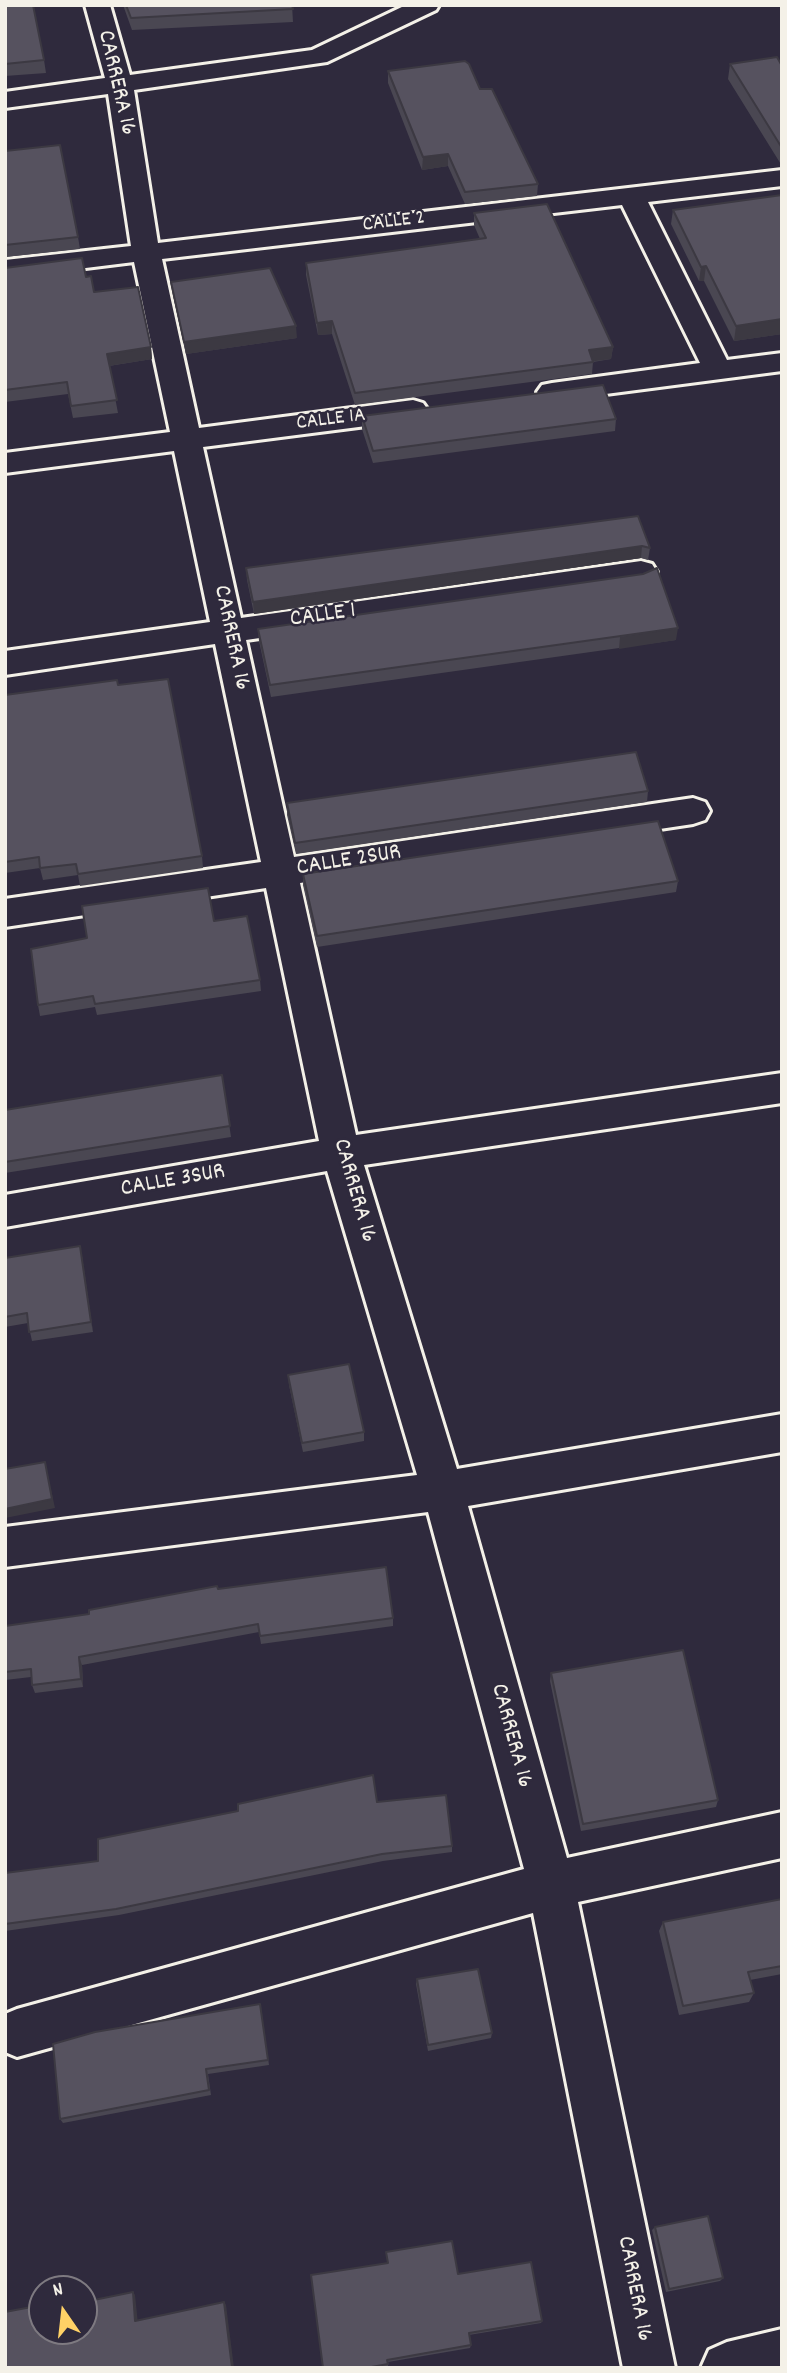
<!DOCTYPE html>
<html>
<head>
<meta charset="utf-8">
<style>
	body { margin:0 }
	#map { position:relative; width:787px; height:2373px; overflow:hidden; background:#2f2a3d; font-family:Dekko,sans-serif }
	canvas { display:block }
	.frame { position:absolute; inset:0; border:7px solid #f4f1e8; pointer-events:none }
	.north { position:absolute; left:28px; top:2275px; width:70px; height:70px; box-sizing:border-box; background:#2f2a3d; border:2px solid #7e7a81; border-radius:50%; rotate:346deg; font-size:19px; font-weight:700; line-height:28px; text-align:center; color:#f4f1e8 }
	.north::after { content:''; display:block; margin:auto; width:24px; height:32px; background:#ffd166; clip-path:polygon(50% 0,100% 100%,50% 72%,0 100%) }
</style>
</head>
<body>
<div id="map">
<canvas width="787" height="2373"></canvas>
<div class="frame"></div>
<div class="north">N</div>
</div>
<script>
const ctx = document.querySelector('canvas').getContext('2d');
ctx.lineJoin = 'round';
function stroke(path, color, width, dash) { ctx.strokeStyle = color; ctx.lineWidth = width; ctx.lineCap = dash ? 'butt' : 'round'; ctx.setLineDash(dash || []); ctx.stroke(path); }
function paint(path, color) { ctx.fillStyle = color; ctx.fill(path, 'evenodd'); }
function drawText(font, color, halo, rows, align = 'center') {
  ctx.font = font + ' Dekko,sans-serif'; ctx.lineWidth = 5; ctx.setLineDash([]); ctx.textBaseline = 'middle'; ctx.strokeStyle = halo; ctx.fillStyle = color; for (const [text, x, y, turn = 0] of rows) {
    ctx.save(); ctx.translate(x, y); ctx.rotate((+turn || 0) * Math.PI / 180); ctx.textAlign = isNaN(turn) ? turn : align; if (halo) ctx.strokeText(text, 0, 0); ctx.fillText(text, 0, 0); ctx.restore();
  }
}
const minor = new Path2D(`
	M 85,5 L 110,5 L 130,75 L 312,50 L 406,5 L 439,5 L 436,10 L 327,62 L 134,90 L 158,243 L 782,170 L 782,186 L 648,202 L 727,360 L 782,353 L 782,371 L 552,401 L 542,399 L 537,392 L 542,385 L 552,383 L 700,363 L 622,205 L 162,259 L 199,428 L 413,400 L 423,403 L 428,410 L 423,417 L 413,420 L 203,447 L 241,618 L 641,561 L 652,564 L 657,572 L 652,580 L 641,583 L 246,640 L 294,857 L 693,798 L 705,802 L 710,811 L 705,820 L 693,824 L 300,883 L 356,1135 L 782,1073 L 782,1103 L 364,1165 L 457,1469 L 782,1414 L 782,1452 L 468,1506 L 567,1858 L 782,1812 L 782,1858 L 578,1902 L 675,2368 L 623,2368 L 533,1913 L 17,2057 L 5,2052 L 5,2014 L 17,2009 L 524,1869 L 428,1512 L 5,1567 L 5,1527 L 417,1475 L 327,1171 L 5,1227 L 5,1195 L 319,1141 L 266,888 L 5,927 L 5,899 L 261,862 L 215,644 L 5,675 L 5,651 L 210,622 L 174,451 L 5,473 L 5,453 L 170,432 L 134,262 L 5,278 L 5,260 L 131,246 L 108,94 L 5,108 L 5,92 L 105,78 Z
	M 782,2329 L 782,2368 L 701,2368 L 709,2350 L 727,2342 Z`);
const wall = new Path2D(`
	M 5,5 L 44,60 L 46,73 L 5,76 Z
	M 123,5 L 292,5 L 293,22 L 132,30 Z
	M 730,64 L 782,66 L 782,166 L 728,79 Z
	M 388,71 L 480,89 L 538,184 L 537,196 L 465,204 L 448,166 L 422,170 L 388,83 Z
	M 5,151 L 78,237 L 80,249 L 5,257 Z
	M 782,195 L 782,334 L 734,341 L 704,281 L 699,281 L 671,224 L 673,210 Z
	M 474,213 L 613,347 L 611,359 L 593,362 L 592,374 L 355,405 L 332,334 L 318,335 L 306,275 L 306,263 L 480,239 L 474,225 Z
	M 5,268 L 86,277 L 94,292 L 151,347 L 152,359 L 109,366 L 118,413 L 73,418 L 68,394 L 5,402 Z
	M 171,282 L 297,338 L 186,354 L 173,295 Z
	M 362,416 L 616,419 L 615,431 L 373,463 L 362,429 Z
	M 638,516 L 650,548 L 648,560 L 641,558 L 254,614 L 247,580 L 246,568 Z
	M 643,574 L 676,640 L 271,697 L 259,641 L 258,629 Z
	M 118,685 L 202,856 L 203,868 L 80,886 L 78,875 L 43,880 L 40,868 L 5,873 L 5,695 Z
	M 648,791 L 647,802 L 296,854 L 287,815 L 287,803 Z
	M 303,874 L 678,881 L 676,892 L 317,947 L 303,885 Z
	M 214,921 L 260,980 L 261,991 L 97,1015 L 95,1007 L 40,1016 L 38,1005 Z
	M 222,1075 L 231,1137 L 5,1173 L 5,1110 Z
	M 82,1256 L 93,1332 L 32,1341 L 28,1323 L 5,1327 L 5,1258 Z
	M 288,1375 L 364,1432 L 364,1441 L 303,1452 L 289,1385 Z
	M 218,1589 L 393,1618 L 393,1626 L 261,1644 L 259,1632 L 82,1665 L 83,1687 L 35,1693 L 32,1685 L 31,1677 L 5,1680 L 5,1626 L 89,1614 Z
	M 551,1673 L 718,1800 L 716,1807 L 581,1831 L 550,1681 Z
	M 377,1802 L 452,1846 L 452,1852 L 383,1861 L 119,1915 L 5,1931 L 5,1873 L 98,1861 Z
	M 782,1899 L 782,1974 L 750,1980 L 754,1993 L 749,2002 L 679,2015 L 659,1931 L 663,1922 Z
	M 417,1979 L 492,2033 L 491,2038 L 428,2051 L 416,1984 Z
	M 261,2010 L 269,2065 L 208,2074 L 211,2095 L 63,2123 L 60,2119 Z
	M 655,2227 L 723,2278 L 720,2281 L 666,2292 L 652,2230 Z
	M 458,2274 L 542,2321 L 541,2323 L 469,2335 L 471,2345 L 470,2348 L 388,2362 L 388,2366 L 380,2368 L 323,2368 Z`);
const shadedWall = new Path2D(`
	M 448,154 L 448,166 L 422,170 L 423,157 Z
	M 706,266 L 704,281 L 699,281 L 701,267 Z
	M 782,319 L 782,334 L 734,341 L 736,326 Z
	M 332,321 L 332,334 L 318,335 L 317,323 Z
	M 296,326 L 297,338 L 186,354 L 184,342 Z
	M 151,347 L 152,359 L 108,366 L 107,354 Z
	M 613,347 L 611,359 L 588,362 L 589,350 Z
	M 642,546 L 641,558 L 254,614 L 253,602 Z
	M 678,628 L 676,640 L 619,649 L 620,637 Z
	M 80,1246 L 82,1256 L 93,1332 L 91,1322 Z
	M 45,1462 L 55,1508 L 5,1518 L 5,1509 Z
	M 79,1657 L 82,1665 L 83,1687 L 81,1679 Z
	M 133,2292 L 135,2295 L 138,2324 L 135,2321 Z
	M 224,2302 L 226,2305 L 234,2368 L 232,2368 Z`);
const building = new Path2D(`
	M 5,5 L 33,5 L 44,60 L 5,64 Z
	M 126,5 L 292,5 L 293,9 L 131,18 Z
	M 777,57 L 782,66 L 782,148 L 730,64 Z
	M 465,61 L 469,64 L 480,89 L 492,89 L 538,184 L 465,192 L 448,154 L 423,157 L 388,71 Z
	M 60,145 L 78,237 L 5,245 L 5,151 Z
	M 782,195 L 782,319 L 736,326 L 706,266 L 701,267 L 673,210 Z
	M 547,204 L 613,347 L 589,350 L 593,362 L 355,393 L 332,321 L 317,323 L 306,263 L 486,238 L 474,213 Z
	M 82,258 L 86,277 L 91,276 L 94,292 L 138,287 L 151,347 L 107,354 L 117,400 L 71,406 L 67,382 L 5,390 L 5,268 Z
	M 270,268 L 296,326 L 184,342 L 171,282 Z
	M 603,385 L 616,419 L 373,451 L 362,416 Z
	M 638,516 L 650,548 L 642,546 L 253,602 L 246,568 Z
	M 657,568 L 678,628 L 270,685 L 258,629 L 643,574 Z
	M 168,679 L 202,856 L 78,874 L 76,864 L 40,868 L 39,857 L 5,862 L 5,695 L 117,680 L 118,685 Z
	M 636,752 L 648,791 L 295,843 L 287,803 Z
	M 658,821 L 678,881 L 317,936 L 303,874 Z
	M 208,888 L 214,921 L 247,916 L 260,980 L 95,1004 L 93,996 L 38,1005 L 31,949 L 87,938 L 82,906 Z
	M 222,1075 L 230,1126 L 5,1162 L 5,1110 Z
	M 80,1246 L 91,1322 L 29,1332 L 27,1313 L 5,1317 L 5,1258 Z
	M 349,1364 L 364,1432 L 302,1443 L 288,1375 Z
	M 45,1462 L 52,1499 L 5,1509 L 5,1469 Z
	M 386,1567 L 393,1618 L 260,1636 L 258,1624 L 79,1657 L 81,1679 L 32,1685 L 31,1669 L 5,1672 L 5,1626 L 89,1614 L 89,1610 L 217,1586 L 218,1589 Z
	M 683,1650 L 718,1800 L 583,1824 L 551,1673 Z
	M 373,1775 L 377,1802 L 446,1795 L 452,1846 L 382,1854 L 116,1909 L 5,1924 L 5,1873 L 98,1861 L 98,1839 L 238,1811 L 238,1804 Z
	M 782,1899 L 782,1966 L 748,1972 L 754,1993 L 683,2006 L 663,1922 Z
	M 478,1969 L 492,2033 L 428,2045 L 417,1979 Z
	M 260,2004 L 268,2060 L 206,2069 L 209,2090 L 60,2119 L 53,2044 L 95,2032 Z
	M 708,2216 L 723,2278 L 669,2289 L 655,2227 Z
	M 452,2241 L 458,2274 L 531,2262 L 542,2321 L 469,2333 L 471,2345 L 387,2360 L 388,2364 L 366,2368 L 323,2368 L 311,2275 L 388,2263 L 386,2252 Z
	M 133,2292 L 135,2321 L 224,2302 L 232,2368 L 5,2368 L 5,2312 L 42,2305 L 42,2331 L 84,2331 L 84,2302 Z`);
const farStreetnames = [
	["CALLE 2",394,223,-7],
	["CALLE 1A",331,421,-7]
];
const streetNames = [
	["CARRERA 16",115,83,77],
	["CALLE 1",323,617,-8],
	["CARRERA 16",230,638,78],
	["CALLE 2SUR",349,862,-9],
	["CALLE 3SUR",173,1182,-10],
	["CARRERA 16",353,1191,74],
	["CARRERA 16",510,1736,75],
	["CARRERA 16",633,2289,79]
];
stroke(minor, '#f4f1e8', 6);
paint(minor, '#2f2a3d');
paint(wall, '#4a4752');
paint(shadedWall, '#3c3942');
paint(building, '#56525f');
stroke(building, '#3c3942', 2);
drawText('21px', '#f4f1e8', '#2f2a3d', farStreetnames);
drawText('24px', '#f4f1e8', '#2f2a3d', streetNames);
</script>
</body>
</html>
